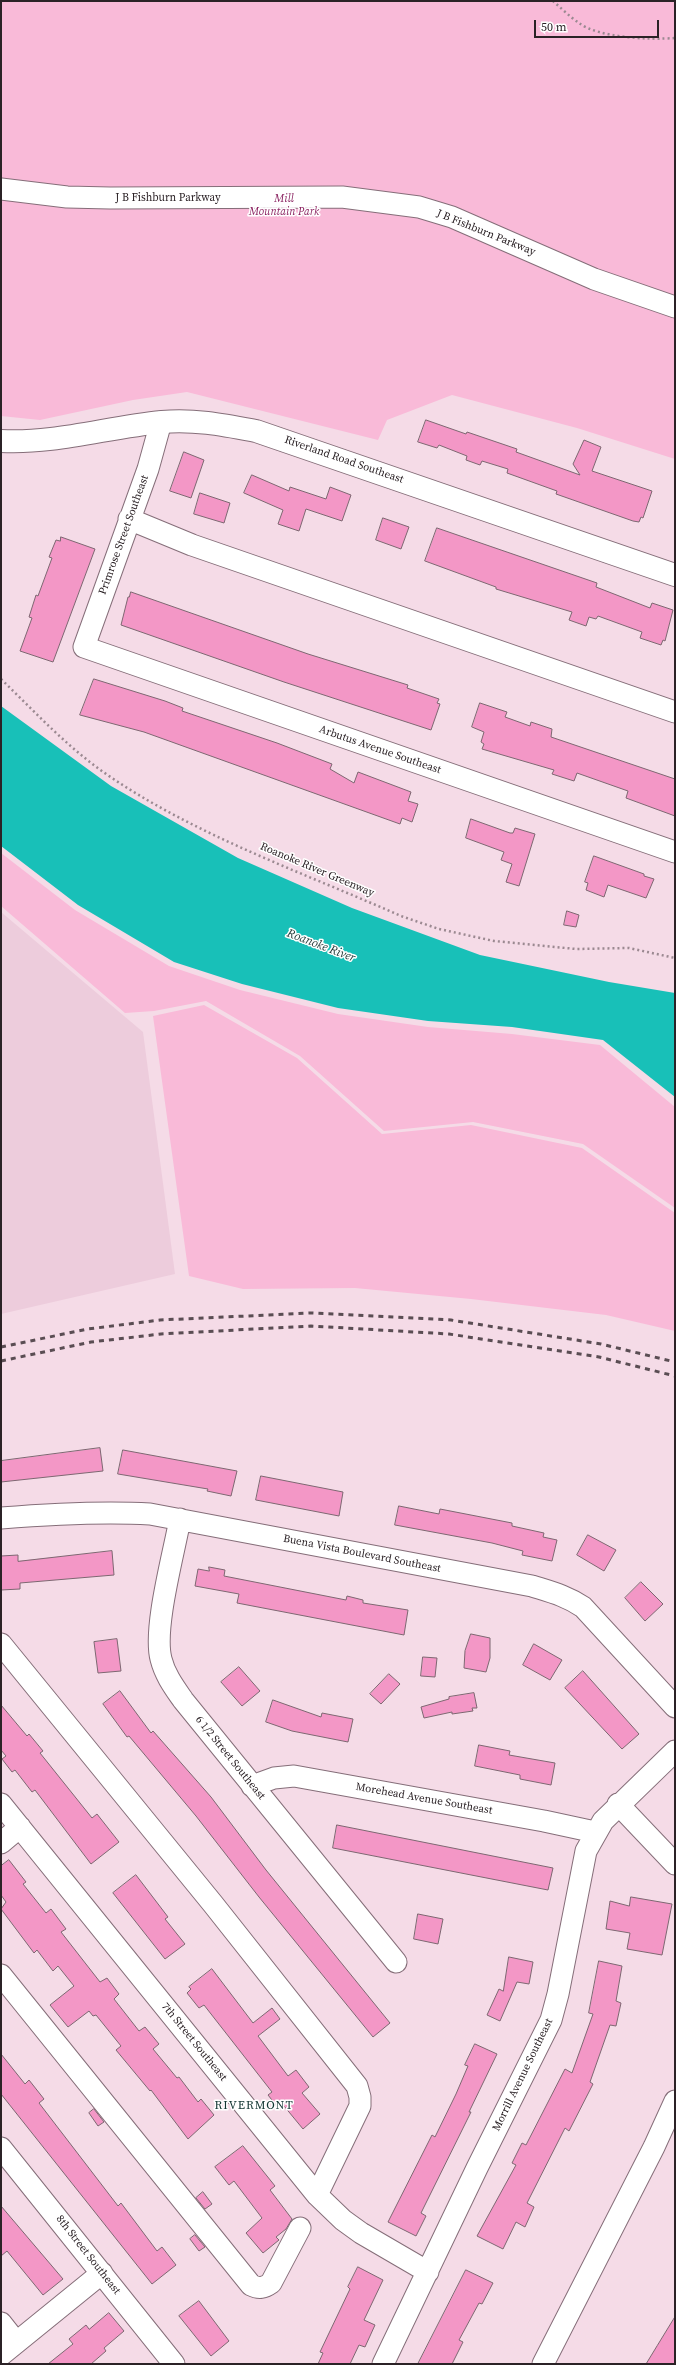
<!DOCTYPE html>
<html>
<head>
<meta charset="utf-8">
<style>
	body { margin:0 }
	#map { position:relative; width:676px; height:2365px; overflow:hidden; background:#f5dbe7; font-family:"Source Serif 4",serif }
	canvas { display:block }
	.frame { position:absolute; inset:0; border:2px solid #2b2226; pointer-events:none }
	.scale { position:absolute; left:534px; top:20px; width:125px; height:18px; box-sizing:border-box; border:2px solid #2b2226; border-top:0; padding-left:5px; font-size:12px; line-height:14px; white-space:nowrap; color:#2b2226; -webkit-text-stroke:3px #fff; paint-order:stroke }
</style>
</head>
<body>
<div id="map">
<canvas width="676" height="2365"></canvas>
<div class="frame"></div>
<div class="scale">50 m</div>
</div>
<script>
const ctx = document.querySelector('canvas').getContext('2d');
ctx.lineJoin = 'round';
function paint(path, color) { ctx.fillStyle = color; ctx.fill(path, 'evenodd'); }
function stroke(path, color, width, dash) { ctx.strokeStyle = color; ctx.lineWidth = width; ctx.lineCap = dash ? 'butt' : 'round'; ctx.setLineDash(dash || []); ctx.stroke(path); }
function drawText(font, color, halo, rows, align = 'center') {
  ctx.font = font + ' "Source Serif 4",serif'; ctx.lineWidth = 3; ctx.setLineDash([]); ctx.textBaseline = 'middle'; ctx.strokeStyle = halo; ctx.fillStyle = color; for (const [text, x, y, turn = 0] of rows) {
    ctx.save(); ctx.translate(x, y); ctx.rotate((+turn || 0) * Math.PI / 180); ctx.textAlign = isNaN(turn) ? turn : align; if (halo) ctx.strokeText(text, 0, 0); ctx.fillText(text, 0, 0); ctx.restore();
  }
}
const built = new Path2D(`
	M 1,912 L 143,1032 L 175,1274 L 1,1314 Z`);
const green = new Path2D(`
	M 1,1 L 675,1 L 675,459 L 577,428 L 452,395 L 387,420 L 378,440 L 187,392 L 133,400 L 40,420 L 1,416 Z
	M 1,853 L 75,910 L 169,966 L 240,990 L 338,1014 L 428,1027 L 512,1034 L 600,1045 L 675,1107 L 675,1208 L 583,1144 L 473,1122 L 384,1131 L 300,1056 L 206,1001 L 154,1011 L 125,1013 L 1,906 Z
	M 204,1005 L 297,1058 L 382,1134 L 471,1125 L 582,1148 L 675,1213 L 675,1331 L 606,1315 L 471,1299 L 355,1288 L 243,1289 L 189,1276 L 153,1016 Z`);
const water = new Path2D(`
	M 1,706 L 111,786 L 238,858 L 352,908 L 480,955 L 609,982 L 675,993 L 675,1097 L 603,1040 L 512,1027 L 428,1021 L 338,1008 L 242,984 L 174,962 L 78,905 L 1,846 Z`);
const building = new Path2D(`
	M 426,420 L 466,434 L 467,432 L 517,449 L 516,452 L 580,475 L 573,464 L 584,440 L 601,447 L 592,471 L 652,491 L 643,518 L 641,517 L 639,522 L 633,521 L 556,494 L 557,491 L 507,473 L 508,469 L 482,461 L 480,465 L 466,460 L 467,456 L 439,445 L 437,448 L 418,442 Z
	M 184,452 L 204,460 L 191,498 L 170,491 Z
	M 252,475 L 289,491 L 290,487 L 326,499 L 330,487 L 351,495 L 342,521 L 306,509 L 299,531 L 278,524 L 283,510 L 244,493 Z
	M 200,493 L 230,503 L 224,523 L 194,514 Z
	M 383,518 L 409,527 L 401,549 L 376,540 Z
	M 437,528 L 597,583 L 596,587 L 650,608 L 652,603 L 673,610 L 665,641 L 663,640 L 661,645 L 640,638 L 642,632 L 598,616 L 596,619 L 589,617 L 586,626 L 569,620 L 572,612 L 496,589 L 496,587 L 425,561 Z
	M 61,537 L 95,549 L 53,662 L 20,651 L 32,618 L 29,617 L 36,595 L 38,596 L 52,558 L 49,557 L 56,540 L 60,541 Z
	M 131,592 L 308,654 L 408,685 L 407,688 L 439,699 L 437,703 L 440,704 L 431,730 L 284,682 L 121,625 L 128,597 L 129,597 Z
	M 94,679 L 165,701 L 183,708 L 182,711 L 277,743 L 332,764 L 330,769 L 354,783 L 358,772 L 411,792 L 408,801 L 418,804 L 412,822 L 402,818 L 400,824 L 144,732 L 80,715 Z
	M 480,703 L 507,712 L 505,717 L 530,726 L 531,722 L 552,729 L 551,737 L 675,779 L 675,816 L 626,798 L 628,791 L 577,773 L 574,781 L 552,774 L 554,770 L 482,749 L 484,744 L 481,742 L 484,732 L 472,727 Z
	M 471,819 L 510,833 L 513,833 L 515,828 L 535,834 L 519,886 L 506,882 L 512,864 L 501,860 L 504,852 L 466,838 Z
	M 594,856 L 644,874 L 644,876 L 654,879 L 646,898 L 608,885 L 604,897 L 586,890 L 588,883 L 585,882 Z
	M 567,911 L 579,915 L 576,927 L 564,925 Z
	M 100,1448 L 103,1471 L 1,1482 L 1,1461 Z
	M 123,1450 L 237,1471 L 231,1496 L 207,1491 L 208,1489 L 118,1474 Z
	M 261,1476 L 343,1492 L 339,1516 L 256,1500 Z
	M 399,1506 L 439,1514 L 440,1509 L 512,1523 L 512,1526 L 544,1533 L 543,1537 L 557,1540 L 552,1561 L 522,1555 L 523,1551 L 492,1543 L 395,1525 Z
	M 588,1535 L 616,1550 L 604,1571 L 577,1555 Z
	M 112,1551 L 114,1575 L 20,1583 L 20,1589 L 1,1590 L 1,1556 L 18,1555 L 18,1561 Z
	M 209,1567 L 225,1570 L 224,1576 L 346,1600 L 347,1596 L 363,1600 L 363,1603 L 408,1610 L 404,1635 L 237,1603 L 239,1594 L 195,1586 L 198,1569 L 209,1571 Z
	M 641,1582 L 663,1604 L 645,1621 L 625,1598 Z
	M 471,1634 L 490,1638 L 490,1658 L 486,1672 L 464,1668 L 465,1651 Z
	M 117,1639 L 121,1671 L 98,1673 L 94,1642 Z
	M 534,1644 L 562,1660 L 550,1680 L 523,1665 Z
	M 423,1657 L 437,1658 L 435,1677 L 421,1676 Z
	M 239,1667 L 260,1691 L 242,1706 L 221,1682 Z
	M 583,1671 L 639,1734 L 622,1749 L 565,1688 Z
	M 389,1674 L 400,1684 L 381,1704 L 370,1694 Z
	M 120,1691 L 151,1733 L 153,1731 L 211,1797 L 266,1870 L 390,2023 L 373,2037 L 259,1897 L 196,1816 L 129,1736 L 127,1737 L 103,1704 Z
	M 474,1693 L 477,1708 L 472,1708 L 473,1711 L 452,1714 L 452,1712 L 424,1718 L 421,1707 L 449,1699 L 449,1697 Z
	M 273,1700 L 321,1717 L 322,1713 L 353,1719 L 348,1742 L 292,1731 L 266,1722 Z
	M 1,1705 L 27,1736 L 29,1734 L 43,1751 L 40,1753 L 92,1818 L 97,1814 L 119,1842 L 91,1864 L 35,1790 L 32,1792 L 15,1770 L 12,1772 L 2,1759 L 6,1756 L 1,1750 Z
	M 479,1745 L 510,1751 L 509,1755 L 555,1763 L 551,1785 L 520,1779 L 520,1775 L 475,1766 Z
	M 337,1825 L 553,1868 L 548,1890 L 333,1848 Z
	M 9,1860 L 26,1882 L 23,1884 L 46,1913 L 51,1909 L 66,1929 L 61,1932 L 100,1982 L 107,1978 L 119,1994 L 114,1999 L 139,2031 L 145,2027 L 159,2044 L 153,2049 L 177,2078 L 179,2077 L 198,2102 L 201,2099 L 214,2115 L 188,2139 L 151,2090 L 150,2091 L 116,2050 L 121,2046 L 96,2015 L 93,2016 L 89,2011 L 68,2027 L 50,2005 L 74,1986 L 58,1966 L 53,1971 L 37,1950 L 34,1953 L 1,1909 L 6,1902 L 1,1895 L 1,1866 Z
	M 136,1875 L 168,1917 L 165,1919 L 185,1944 L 165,1959 L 113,1893 Z
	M 631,1897 L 672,1904 L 662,1955 L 627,1949 L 630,1933 L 606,1929 L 610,1901 L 629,1906 Z
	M 418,1914 L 443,1919 L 438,1944 L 414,1939 Z
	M 509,1957 L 533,1962 L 529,1984 L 517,1982 L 500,2021 L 487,2015 L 499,1989 L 503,1991 Z
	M 599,1961 L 622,1966 L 616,2001 L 621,2003 L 616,2026 L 610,2025 L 590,2082 L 593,2084 L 569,2131 L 565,2128 L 527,2203 L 534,2207 L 525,2227 L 516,2222 L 503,2249 L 477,2236 L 516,2165 L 512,2163 L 522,2143 L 526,2145 L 565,2069 L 572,2073 L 593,2014 L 589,2013 Z
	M 212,1969 L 253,2023 L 272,2008 L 280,2019 L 258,2036 L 288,2076 L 296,2070 L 309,2087 L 302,2093 L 320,2114 L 303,2129 L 284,2106 L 279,2109 L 268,2095 L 272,2092 L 204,2005 L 199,2008 L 187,1993 L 191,1989 L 189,1987 Z
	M 475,2044 L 497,2054 L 469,2112 L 471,2112 L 421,2213 L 426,2216 L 416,2236 L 388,2222 L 432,2135 L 435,2137 L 456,2094 L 468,2066 L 465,2065 Z
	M 1,2054 L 25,2084 L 29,2080 L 44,2099 L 39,2103 L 118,2206 L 121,2203 L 157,2251 L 162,2247 L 176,2265 L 152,2284 L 1,2094 Z
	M 94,2109 L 104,2122 L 98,2126 L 89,2113 Z
	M 243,2146 L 275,2186 L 270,2190 L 292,2219 L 286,2229 L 276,2237 L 279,2240 L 263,2253 L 246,2233 L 262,2218 L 234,2181 L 229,2185 L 215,2167 Z
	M 203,2192 L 212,2204 L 205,2209 L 196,2198 Z
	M 1,2206 L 63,2279 L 43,2295 L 7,2251 L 1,2256 Z
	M 195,2235 L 205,2247 L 199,2251 L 190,2239 Z
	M 358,2267 L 383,2280 L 364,2320 L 375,2325 L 365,2347 L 359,2345 L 350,2364 L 318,2364 L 323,2353 L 320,2352 L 350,2289 L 348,2287 Z
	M 466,2270 L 493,2283 L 482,2304 L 479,2303 L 459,2340 L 463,2342 L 452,2364 L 418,2364 Z
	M 199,2301 L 229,2341 L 211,2356 L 179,2316 Z
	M 109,2313 L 124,2331 L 104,2348 L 106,2351 L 91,2364 L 48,2364 L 73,2344 L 69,2339 L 86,2325 L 89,2329 Z
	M 675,2317 L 675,2364 L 646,2364 L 657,2346 Z`);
const path = new Path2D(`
	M 553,1 C 561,8 570,17 579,23 C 599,38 650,40 675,38
	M 1,679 C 37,714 70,750 112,778 C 200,837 304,873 401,916 L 439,929 L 494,941 L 576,949 L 629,948 L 675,958`);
const minor = new Path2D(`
	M 1,189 L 67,197 L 110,198 L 342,197 L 419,207 L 452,217 L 594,279 L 675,307
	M 161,422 L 148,469 L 84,647 L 675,852
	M 129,519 L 192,545 L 675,712
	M 1,1518 C 51,1514 100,1511 150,1514 L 532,1586 C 551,1592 567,1596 583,1607 L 675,1707
	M 180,1519 C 174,1553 153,1628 161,1659 C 165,1675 174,1687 183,1700 L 396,1962
	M 1,1644 L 213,1904 L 357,2086 L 360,2097 L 360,2106 L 317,2195
	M 252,1786 L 274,1778 L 294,1776 L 544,1821 L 595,1832
	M 1,1804 L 317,2195 L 343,2220 L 361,2233 L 428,2272
	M 618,1804 L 675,1864
	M 1,1843 L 20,1827
	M 1,1975 L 251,2285 C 259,2289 264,2288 271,2283 L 300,2228
	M 1,2148 L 174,2364
	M 1,2323 L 16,2342
	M 1,2355 L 102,2273
	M 383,2364 L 477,2168 L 551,2020 L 558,1994 L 586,1851 L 603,1821 L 675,1751
	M 543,2364 L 654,2147 L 675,2101`);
const major = new Path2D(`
	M 1,441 C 55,444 108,427 162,422 C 194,419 224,425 256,431 L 675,575`);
const rail = new Path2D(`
	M 1,1347 L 88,1329 L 160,1320 L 311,1313 L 451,1320 L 601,1344 L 675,1362
	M 1,1361 L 91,1342 L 161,1334 L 311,1326 L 449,1334 L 599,1357 L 675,1376`);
const streetNames = [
	["J B Fishburn Parkway",168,198],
	["J B Fishburn Parkway",486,233,22],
	["Riverland Road Southeast",344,460,19],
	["Primrose Street Southeast",124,535,-70],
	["Arbutus Avenue Southeast",380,750,19],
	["Roanoke River Greenway",317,870,23],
	["Buena Vista Boulevard Southeast",362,1554,11],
	["6 1/2 Street Southeast",230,1758,51],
	["Morehead Avenue Southeast",424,1799,10],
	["7th Street Southeast",194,2042,51],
	["Morrill Avenue Southeast",523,2075,-64],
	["8th Street Southeast",88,2255,52]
];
const parkNames = [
	["Mill",284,199],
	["Mountain Park",284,212]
];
const waterNames = [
	["Roanoke River",321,946,21]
];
const neighbourhoodNames = [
	["RIVERMONT",254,2106]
];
paint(built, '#edccdc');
paint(green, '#f9bad8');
paint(water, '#18c0b8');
paint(building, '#f397c6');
stroke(building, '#7d6771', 1);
stroke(minor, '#856e79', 23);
stroke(major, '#856e79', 24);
stroke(path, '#9b8991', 2.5, [2, 3]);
stroke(minor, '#fff', 21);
stroke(major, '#fff', 22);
stroke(rail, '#5a4d53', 3, [5, 5]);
drawText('11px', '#2b2226', '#fff', streetNames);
drawText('italic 11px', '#89205f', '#fff', parkNames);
drawText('italic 12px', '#1f3735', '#fff', waterNames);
ctx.letterSpacing = '1px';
drawText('12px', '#103331', '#fff', neighbourhoodNames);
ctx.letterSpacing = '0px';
</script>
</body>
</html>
